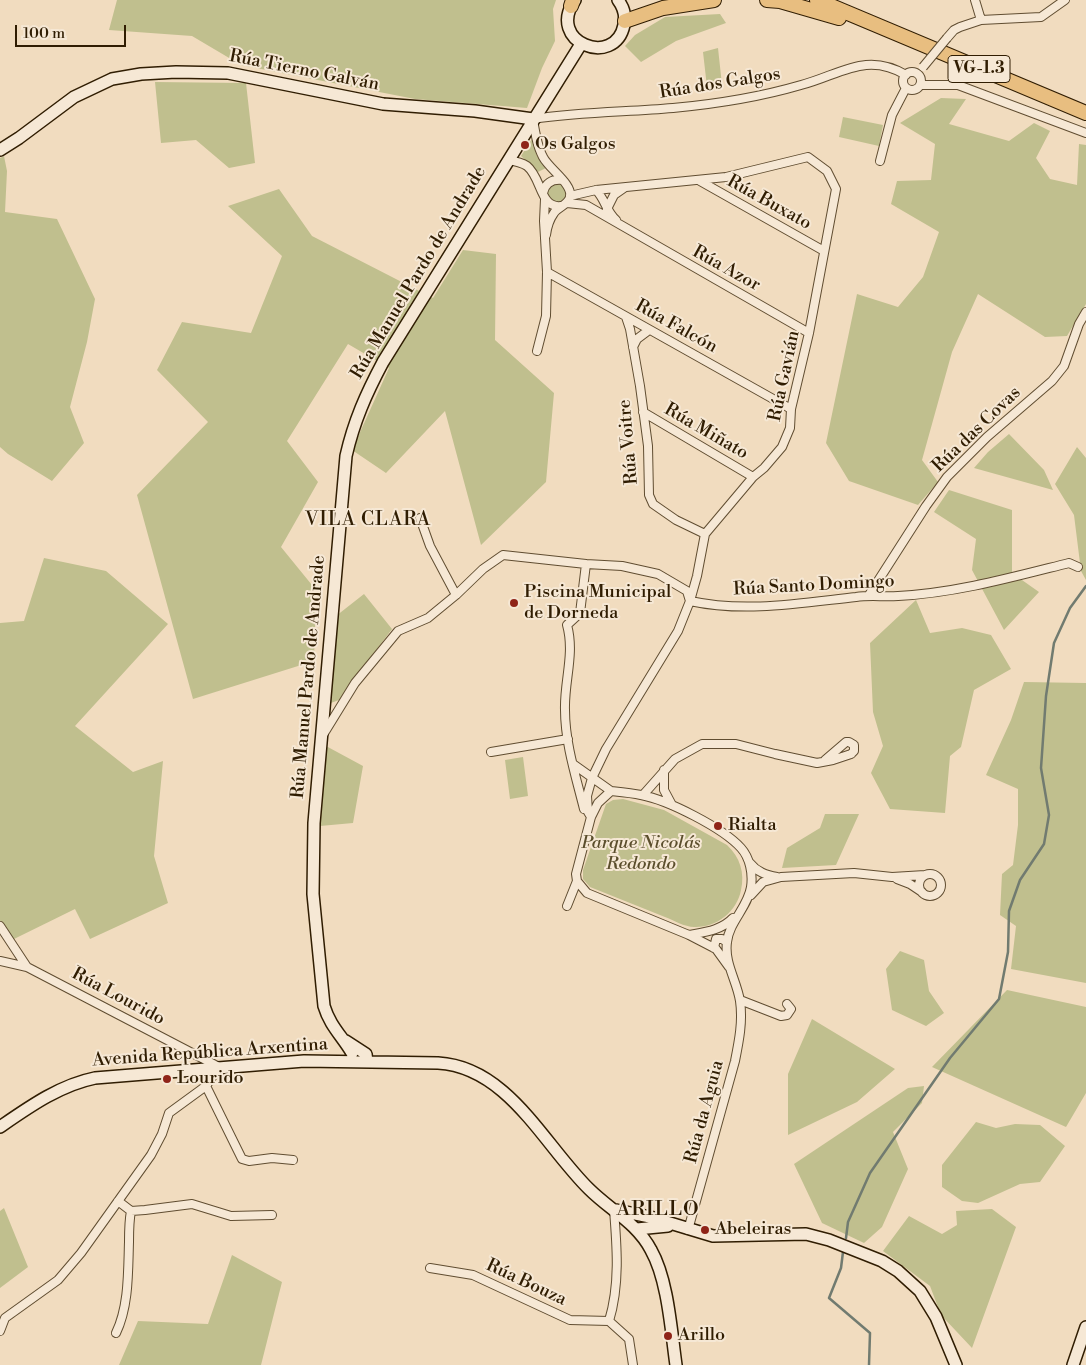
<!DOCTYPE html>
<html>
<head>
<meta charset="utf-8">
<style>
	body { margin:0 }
	#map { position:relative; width:1086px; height:1365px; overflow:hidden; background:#f1dcbf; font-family:"Libre Bodoni",serif }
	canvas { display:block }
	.scale { position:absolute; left:15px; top:25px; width:111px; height:22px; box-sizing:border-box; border:2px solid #301d02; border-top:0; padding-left:6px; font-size:15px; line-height:18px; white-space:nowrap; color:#301d02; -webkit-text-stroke:4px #f6e8d5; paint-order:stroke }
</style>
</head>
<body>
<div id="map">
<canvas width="1086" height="1365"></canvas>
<div class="scale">100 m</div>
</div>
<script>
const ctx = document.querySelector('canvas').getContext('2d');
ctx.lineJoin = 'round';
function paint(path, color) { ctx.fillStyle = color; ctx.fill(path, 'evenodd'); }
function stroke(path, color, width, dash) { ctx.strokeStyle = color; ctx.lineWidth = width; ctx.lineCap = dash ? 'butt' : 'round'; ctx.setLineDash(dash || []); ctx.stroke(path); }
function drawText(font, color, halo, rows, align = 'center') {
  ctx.font = font + ' "Libre Bodoni",serif'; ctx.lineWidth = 4; ctx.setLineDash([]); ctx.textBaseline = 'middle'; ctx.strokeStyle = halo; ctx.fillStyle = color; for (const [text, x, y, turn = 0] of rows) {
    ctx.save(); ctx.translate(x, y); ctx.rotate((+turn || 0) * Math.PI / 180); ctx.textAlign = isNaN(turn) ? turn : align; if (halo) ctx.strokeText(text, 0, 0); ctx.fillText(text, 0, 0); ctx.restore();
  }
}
const green = new Path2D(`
	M 117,0 L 556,0 L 553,9 L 555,41 L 542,68 L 527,108 L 415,99 L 241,65 L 192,36 L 109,30 Z
	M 720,14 L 726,23 L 676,41 L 641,62 L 625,46 L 635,35 L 665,17 Z
	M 718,48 L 722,85 L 707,87 L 703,52 Z
	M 155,82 L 246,83 L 255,163 L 229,168 L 196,140 L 161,143 Z
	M 941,98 L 966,99 L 949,124 L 1009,141 L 1034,123 L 1050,131 L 1036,158 L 1050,179 L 1077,185 L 1079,144 L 1086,145 L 1086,304 L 1067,336 L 1045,337 L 978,294 L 952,352 L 922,460 L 938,482 L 918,505 L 849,481 L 826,443 L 857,294 L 898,307 L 923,277 L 939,232 L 891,204 L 897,181 L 931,180 L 935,144 L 900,123 Z
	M 843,117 L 883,125 L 879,146 L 839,137 Z
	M 532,139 L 537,156 L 546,168 L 538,172 L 521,156 Z
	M 4,156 L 7,171 L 5,212 L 57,219 L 95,299 L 87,342 L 70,407 L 84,443 L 52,481 L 8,454 L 0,447 L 0,158 Z
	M547 193a10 10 0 1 1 20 0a10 10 0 1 1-20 0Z
	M 279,189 L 312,236 L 433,298 L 463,250 L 496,254 L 495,340 L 554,393 L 546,482 L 481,545 L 445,411 L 386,473 L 352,450 L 389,368 L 348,344 L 287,441 L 318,482 L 281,547 L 316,590 L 314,661 L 193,699 L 137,495 L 208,422 L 157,370 L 182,322 L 251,333 L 282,256 L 228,206 Z
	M 1009,434 L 1044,470 L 1053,490 L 974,468 L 988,452 Z
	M 1077,447 L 1086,458 L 1086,580 L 1081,571 L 1074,515 L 1055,484 Z
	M 949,490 L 1012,510 L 1012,573 L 1039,592 L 1004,630 L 972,570 L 976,539 L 934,512 Z
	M 44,558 L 106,571 L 168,624 L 75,726 L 133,772 L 163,761 L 154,856 L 168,903 L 90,939 L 75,909 L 14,939 L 0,929 L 0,623 L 24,621 Z
	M 364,594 L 392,629 L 339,700 L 328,704 L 336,616 Z
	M 916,600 L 930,633 L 962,628 L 991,635 L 1011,669 L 974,690 L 961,747 L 950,756 L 945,813 L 890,809 L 871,773 L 883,746 L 873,712 L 870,643 Z
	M 1024,682 L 1086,683 L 1086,983 L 1011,969 L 1016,926 L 1000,915 L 1002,874 L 1013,865 L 1018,825 L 1018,789 L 986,775 L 1011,720 Z
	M 326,746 L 363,766 L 353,823 L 320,826 Z
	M 523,757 L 528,796 L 510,799 L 505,760 Z
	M 623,799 L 664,810 L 727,845 C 740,857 745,873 741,890 C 737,912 716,928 694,927 C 685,927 673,920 665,917 C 640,907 615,897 590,887 L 583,879 L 583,870 L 606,804 L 613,800 Z
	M 825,814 L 859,814 L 836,865 L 782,868 L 787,848 L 820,828 Z
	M 900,951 L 924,960 L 929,991 L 944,1013 L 926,1026 L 892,1010 L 886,969 Z
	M 1007,990 L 1086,1007 L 1086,1093 L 1066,1127 L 932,1067 Z
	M 812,1019 L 895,1069 L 857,1102 L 788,1135 L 788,1074 Z
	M 924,1086 L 922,1103 L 893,1132 L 908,1169 L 882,1227 L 864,1243 L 822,1223 L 794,1164 L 908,1088 Z
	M 976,1122 L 996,1128 L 1015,1124 L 1040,1125 L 1065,1146 L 1040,1182 L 1020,1184 L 978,1203 L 962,1201 L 942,1187 L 942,1165 Z
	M 4,1208 L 28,1267 L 0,1288 L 0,1211 Z
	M 992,1209 L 1016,1227 L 972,1348 L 941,1315 L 930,1286 L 883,1251 L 909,1216 L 942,1234 L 957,1225 L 956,1211 Z
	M 232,1255 L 282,1282 L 261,1365 L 119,1365 L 138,1321 L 208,1324 Z`);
const stream = new Path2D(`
	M 846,1238 L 848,1222 L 870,1173 L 950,1058 L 999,999 L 1008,952 L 1009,911 L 1020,880 L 1044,844 L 1049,815 L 1041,768 L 1046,696 L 1054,643 L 1070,608 L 1086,586
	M 843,1252 L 841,1268 L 829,1298 L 870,1333 L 869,1365`);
const street = new Path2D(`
	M 975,0 L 981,20
	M 947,38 L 954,30 L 960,27 L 981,20 L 1041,17 L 1065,0
	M903 81a9 9 0 1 1 18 0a9 9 0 1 1-18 0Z
	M 920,85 L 958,85 L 1086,133
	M 508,160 C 515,161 521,162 527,166 C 542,178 540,209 561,206
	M 880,161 L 892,115 L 906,88
	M 700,181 L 824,251
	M 596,190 C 605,199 606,211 616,220
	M 543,193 C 545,183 552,179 562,180
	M 570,196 L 596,190 L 726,177 L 808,157 L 827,171 L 836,189 L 809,333 L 791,409 L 790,428 L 782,447 L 764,468 L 753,477 L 705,534 L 697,576 L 690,601 L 678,631 L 606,749 L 592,778 L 587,796 L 588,812 L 591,817
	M 567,203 L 586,205 L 809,333
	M 607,209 L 614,195 L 624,188
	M 546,235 C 547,227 549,220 554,213 C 558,207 568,205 570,197 C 573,184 549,169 543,157 C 537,146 535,132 533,119 C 580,112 626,112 673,108 C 716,104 760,97 801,85 C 840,75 866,51 906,75
	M 547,272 L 791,409
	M 626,317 L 630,329 L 640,386 L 648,446 L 649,495 L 653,504 L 676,520 L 705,534
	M 633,347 L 637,339 L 649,330
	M 537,351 L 546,316 L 547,272 L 544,221 L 545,199
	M 643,412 L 753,477
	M 420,518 L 430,546 L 456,595
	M 869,595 L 926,506 L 947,477 L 987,437 L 1052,381 L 1064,366 L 1079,324 L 1086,312
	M 323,735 L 355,683 L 398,631 L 428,618 L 456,595 L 483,569 L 503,555 L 586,564 L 622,566 L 658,574 L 687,591 L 690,601 C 745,613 801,603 856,597 C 870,595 884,597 898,596 C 956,593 1013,577 1069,563 L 1078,567
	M 491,752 L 568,739
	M 825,760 L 846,742 L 849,742 L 854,745 L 854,751 L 851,754
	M 573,764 L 611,791
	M 664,770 L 664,790 L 672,805
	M 643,795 L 675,759 L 702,744 L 736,744 L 775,754 L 817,763 L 833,760 L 851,754
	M 584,809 C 576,777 565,743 565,710 C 564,681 575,654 567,625 L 580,613 L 586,564
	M 750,863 C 757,872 766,875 777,877
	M919 885a11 11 0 1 1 22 0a11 11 0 1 1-22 0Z
	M 897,879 L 910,884 L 922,892
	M 751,895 L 763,882 L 781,877 L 854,873 L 892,877 L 925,875
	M 567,906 L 577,881
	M 0,926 L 27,967
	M 689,935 C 705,932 722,930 733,918
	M 714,948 L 716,939 L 722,939 L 727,942
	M 0,961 L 27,967 L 219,1067 L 206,1086 L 169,1113 L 162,1134 L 151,1155 L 81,1253 L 58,1280 L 5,1318 L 0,1331
	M 740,1000 L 781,1016 L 787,1015 L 791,1009 L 787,1004
	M 206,1086 L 242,1159 L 249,1161 L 272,1158 L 293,1160
	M 118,1201 L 131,1211 L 145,1210 L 192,1204 L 231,1216 L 272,1215
	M 614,1210 C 617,1247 620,1285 609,1321 L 629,1339 L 633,1365
	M 688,1230 L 735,1061 C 739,1041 743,1021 740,1001 C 737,981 724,963 727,942 C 729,922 748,907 751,887 C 753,874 750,858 741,848 C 723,828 668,800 641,795 C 632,793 621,792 611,791 L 598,803 L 591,817 L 576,874 L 577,881 L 587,893 L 689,935 L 716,949 L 729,967
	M 430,1268 L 473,1275 L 570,1320 L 609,1321
	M 116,1333 C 129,1306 128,1272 129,1242 C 129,1231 129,1221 131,1211`);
const secondary = new Path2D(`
	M 575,0 C 545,42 615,69 624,25 C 626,16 624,8 618,0
	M 0,150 L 19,138 L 74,97 L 112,79 L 141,74 L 176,72 L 228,73 L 383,104 L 475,111 L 533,119
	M 346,1041 L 366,1054 L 367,1062
	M 352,1053 C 342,1036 330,1026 324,1006 L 313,894 L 314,823 L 346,456 C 354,421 366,394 383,362 L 581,44
	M 0,1127 C 29,1107 60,1085 95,1078 L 304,1061 L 438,1063 C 508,1067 544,1145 589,1189 C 610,1210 637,1223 651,1250 C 668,1280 671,1330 676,1365
	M 616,1210 L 650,1217 L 713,1236 L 806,1234 L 829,1240 L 882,1261 L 898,1271 L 920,1291 L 936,1317 L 956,1365
	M 637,1229 L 668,1226
	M 1073,1365 L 1086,1327`);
const highway = new Path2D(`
	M 767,0 L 780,1 L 839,18
	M 817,0 L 1086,113
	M 571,6 L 573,0
	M 625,21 L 663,8 L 714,0`);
const streetBridge = new Path2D(`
	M 923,67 L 947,38`);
const markers = [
	[525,145,5,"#8f2418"],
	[514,603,5,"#8f2418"],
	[718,826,5,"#8f2418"],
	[167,1079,5,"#8f2418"],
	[705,1230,5,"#8f2418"],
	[668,1336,5,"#8f2418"]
];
const shields = [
	[979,69,62]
];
const shieldNames = [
	["VG-1.3",979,69]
];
const streetNames = [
	["Rúa Tierno Galván",304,71,11],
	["Rúa dos Galgos",720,84,-9],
	["Rúa Buxato",769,203,29],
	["Rúa Azor",726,269,29],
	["Rúa Manuel Pardo de Andrade",419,273,-59],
	["Rúa Falcón",676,327,29],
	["Rúa Gavián",785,376,-78],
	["Rúa das Covas",977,430,-44],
	["Rúa Miñato",706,432,30],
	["Rúa Voitre",629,442,-95],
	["Rúa Santo Domingo",814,586,-3],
	["Rúa Manuel Pardo de Andrade",309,677,-85],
	["Rúa Lourido",118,997,28],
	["Avenida República Arxentina",210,1053,-4],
	["Rúa da Aguia",705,1112,-75],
	["Rúa Bouza",526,1283,25]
];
const poiNames = [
	["Os Galgos",535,145],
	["Piscina Municipal",524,593],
	["de Dorneda",524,614],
	["Rialta",728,826],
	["Lourido",177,1079],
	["Abeleiras",715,1230],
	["Arillo",678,1336]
];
const parkNames = [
	["Parque Nicolás",641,844],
	["Redondo",641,865]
];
const neighbourhoodNames = [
	["VILA CLARA",368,520]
];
const quarterNames = [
	["ARILLO",658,1210]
];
paint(green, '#c0bf8e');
stroke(stream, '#717b70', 2.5);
stroke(street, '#604d31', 10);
stroke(secondary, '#301d02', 14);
stroke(highway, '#301d02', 16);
stroke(street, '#f6e8d5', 8);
stroke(secondary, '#f6e8d5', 11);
stroke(highway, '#e8be80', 14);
stroke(streetBridge, '#604d31', 10, []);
stroke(streetBridge, '#f6e8d5', 8);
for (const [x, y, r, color] of markers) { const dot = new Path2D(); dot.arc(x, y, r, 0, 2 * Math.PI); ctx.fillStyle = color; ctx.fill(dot); stroke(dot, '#f6e8d5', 2); }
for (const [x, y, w] of shields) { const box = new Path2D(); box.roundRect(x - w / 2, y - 13.5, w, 27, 4); ctx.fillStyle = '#f6e8d5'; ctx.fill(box); stroke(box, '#301d02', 1); }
drawText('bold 16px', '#301d02', null, shieldNames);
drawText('18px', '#301d02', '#f6e8d5', streetNames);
drawText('18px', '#301d02', '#f6e8d5', poiNames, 'left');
drawText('italic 18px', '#5b4e2c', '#f6e8d5', parkNames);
ctx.letterSpacing = '1px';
drawText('19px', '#301d02', '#f6e8d5', neighbourhoodNames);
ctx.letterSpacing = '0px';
ctx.letterSpacing = '1px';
drawText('20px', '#301d02', '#f6e8d5', quarterNames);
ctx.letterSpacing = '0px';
</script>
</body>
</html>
